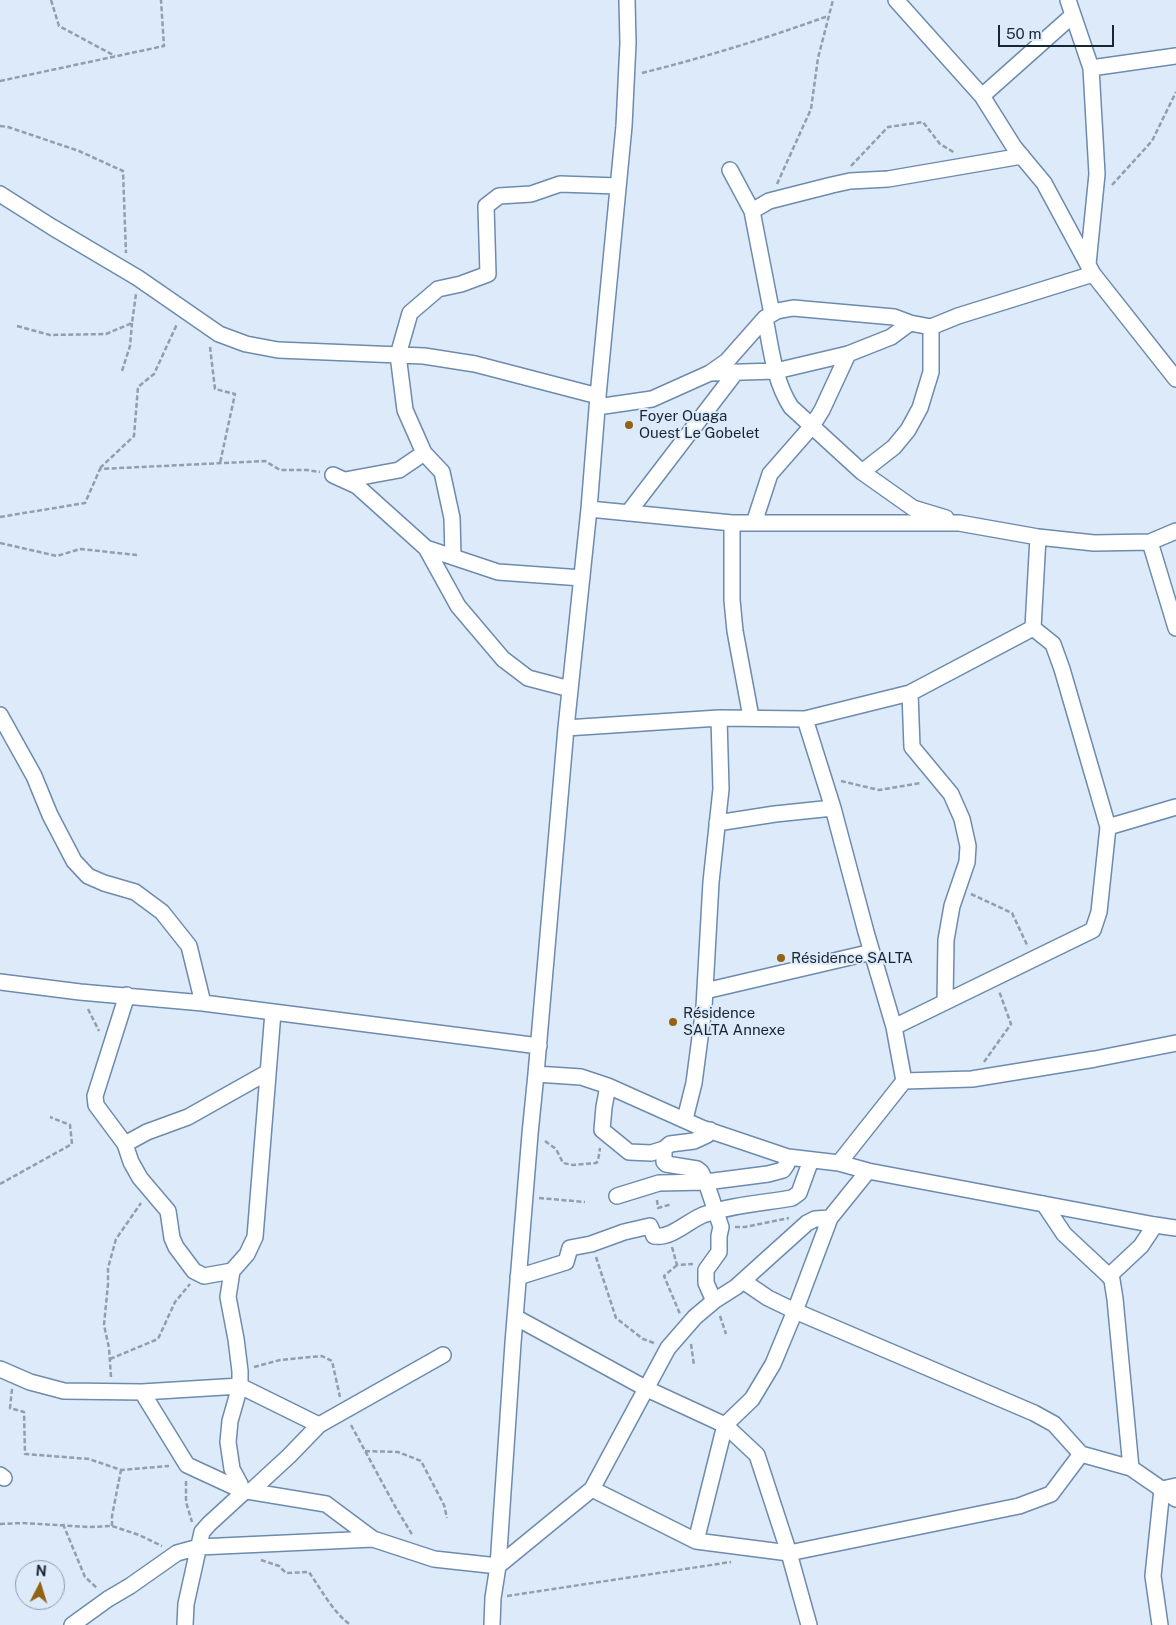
<!DOCTYPE html>
<html>
<head>
<meta charset="utf-8">
<style>
	body { margin:0 }
	#map { position:relative; width:1176px; height:1625px; overflow:hidden; background:#ddeafa; font-family:"Public Sans",sans-serif }
	canvas { display:block }
	.north { position:absolute; left:15px; top:1560px; width:50px; height:50px; box-sizing:border-box; background:#ddeafa; border:1px solid #8e9baa; border-radius:50%; rotate:5deg; font-size:14px; font-weight:700; line-height:20px; text-align:center; color:#182533 }
	.north::after { content:''; display:block; margin:auto; width:18px; height:22px; background:#946213; clip-path:polygon(50% 0,100% 100%,50% 72%,0 100%) }
	.scale { position:absolute; left:998px; top:25px; width:116px; height:22px; box-sizing:border-box; border:2px solid #182533; border-top:0; padding-left:6px; font-size:15px; line-height:18px; white-space:nowrap; color:#182533; -webkit-text-stroke:4px #ddeafa; paint-order:stroke }
</style>
</head>
<body>
<div id="map">
<canvas width="1176" height="1625"></canvas>
<div class="north">N</div>
<div class="scale">50 m</div>
</div>
<script>
const ctx = document.querySelector('canvas').getContext('2d');
ctx.lineJoin = 'round';
function stroke(path, color, width, dash) { ctx.strokeStyle = color; ctx.lineWidth = width; ctx.lineCap = dash ? 'butt' : 'round'; ctx.setLineDash(dash || []); ctx.stroke(path); }
function drawText(font, color, halo, rows, align = 'center') {
  ctx.font = font + ' "Public Sans",sans-serif'; ctx.lineWidth = 4; ctx.setLineDash([]); ctx.textBaseline = 'middle'; ctx.strokeStyle = halo; ctx.fillStyle = color; for (const [text, x, y, turn = 0] of rows) {
    ctx.save(); ctx.translate(x, y); ctx.rotate((+turn || 0) * Math.PI / 180); ctx.textAlign = isNaN(turn) ? turn : align; if (halo) ctx.strokeText(text, 0, 0); ctx.fillText(text, 0, 0); ctx.restore();
  }
}
const path = new Path2D(`
	M 51,0 L 59,26 L 115,56
	M 642,73 C 706,57 767,38 828,16
	M 0,81 L 164,46 L 161,0
	M 0,126 L 8,127 L 79,151 L 123,171 L 126,253
	M 851,166 L 888,127 L 923,122 L 940,144 L 955,153
	M 777,184 L 811,109 L 818,58 L 833,0
	M 1112,185 L 1152,141 L 1176,92
	M 17,326 L 50,335 L 106,334 L 132,323 L 136,294
	M 210,347 L 215,389 L 235,394 L 220,463
	M 122,371 L 130,346 L 132,323
	M 100,468 L 134,436 L 138,387 L 154,374 L 177,324
	M 0,517 L 85,503 L 100,469 L 265,461 L 280,470 L 307,470 L 320,472
	M 0,543 L 57,556 L 80,549 L 137,555
	M 841,781 L 879,790 L 921,783
	M 971,894 L 1012,913 L 1028,947
	M 88,1009 L 99,1031
	M 984,1062 L 1011,1024 L 999,991
	M 545,1141 L 556,1149 L 563,1163 L 573,1165 L 596,1163 L 598,1161 L 600,1148
	M 0,1184 L 72,1144 L 70,1125 L 50,1117
	M 539,1198 L 585,1202
	M 657,1200 L 658,1208 L 672,1204
	M 735,1227 L 745,1227 L 789,1218
	M 672,1247 L 677,1265 L 693,1264
	M 596,1257 L 616,1318 L 643,1339 L 654,1343
	M 677,1265 L 664,1276 L 680,1314
	M 720,1316 L 726,1334
	M 691,1344 L 694,1365
	M 110,1359 L 158,1339 L 175,1302 L 190,1284
	M 254,1367 L 280,1360 L 322,1356 L 332,1361 L 340,1397
	M 111,1377 L 109,1348 L 104,1325 L 108,1284 L 108,1268 L 116,1239 L 141,1203
	M 12,1389 L 10,1408 L 24,1412 L 25,1454 L 89,1459 L 121,1470 L 169,1466
	M 351,1425 L 396,1508 L 413,1536
	M 365,1451 L 398,1452 L 421,1461 L 444,1505 L 447,1518
	M 186,1481 L 186,1502 L 192,1522
	M 0,1524 L 23,1523 L 89,1527 L 112,1526 L 139,1535 L 162,1546
	M 63,1524 L 85,1577 L 97,1588
	M 112,1526 L 112,1516 L 121,1470
	M 261,1560 L 279,1566 L 286,1573 L 309,1572 C 320,1588 335,1615 351,1625
	M 507,1596 L 731,1562`);
const minor = new Path2D(`
	M 896,0 L 982,96 L 1014,147 L 1044,183 L 1093,274 L 1176,379
	M 1068,0 L 1091,68 L 1097,174 L 1088,264
	M 1091,68 L 1176,56
	M 982,96 L 1073,15
	M 730,170 L 752,211 L 772,314
	M 0,194 L 52,227 L 138,278 L 219,334 L 246,344 L 278,350 L 424,356 L 475,364 L 598,396
	M 752,211 L 769,201 L 832,185 L 850,181 L 888,179 L 1022,156
	M 765,318 C 771,348 774,381 791,407 L 862,472
	M 931,327 L 931,372 L 920,408 L 908,430 L 894,447 L 862,472 L 913,508 L 946,518
	M 710,373 L 776,371 L 848,354 L 891,337 L 910,323
	M 597,407 L 652,399 L 710,373 L 727,361 L 765,318 L 777,311 L 793,308 L 894,317 L 910,323 L 931,327 L 958,316 L 1093,274
	M 333,475 L 357,486 L 426,548 L 498,572 L 582,578
	M 345,480 L 399,470 L 424,453
	M 589,509 L 732,523 L 959,523 L 1038,537 L 1094,543 L 1150,542 L 1176,531
	M 628,513 L 736,372
	M 732,523 L 732,600 L 735,631 L 751,717
	M 754,523 L 770,474 L 812,426 L 822,410 L 848,354
	M 1150,542 L 1176,628
	M 426,548 L 458,606 L 503,659 L 528,678 L 570,689
	M 453,557 L 452,518 L 442,472 L 424,453 L 405,410 L 398,355 L 410,313 L 438,289 L 461,284 L 488,274 L 486,206 L 499,196 L 531,194 L 560,184 L 618,186
	M 1033,628 L 1038,537
	M 910,693 L 912,747 L 951,794 L 962,819 L 968,846 L 967,862 L 952,906 L 946,940 L 945,1002
	M 0,715 L 34,776 L 50,815 L 74,861 L 88,876 L 104,883 L 135,892 L 162,912 L 189,946 L 203,1003
	M 805,719 L 833,808 L 866,932 L 894,1027 L 904,1081
	M 566,728 L 719,718 L 805,719 L 910,693 L 1033,628
	M 717,823 L 775,814 L 833,808
	M 1108,827 L 1176,807
	M 0,982 L 80,992 L 203,1003 L 539,1046
	M 705,991 L 872,952
	M 127,995 L 95,1096 L 96,1105 L 125,1144 L 131,1162 L 140,1178 L 168,1211 L 172,1238 L 176,1247 L 194,1271 L 204,1276 L 232,1271
	M 273,1012 L 255,1237 L 247,1254 L 232,1271 L 228,1297 L 236,1339 L 240,1371 L 240,1386 L 230,1421 L 228,1442 L 232,1469 L 240,1484 L 241,1490 L 326,1504 L 373,1539
	M 894,1027 L 1093,930 L 1099,912 L 1108,827 L 1062,669 L 1053,644 L 1033,628
	M 536,1074 L 581,1077 L 608,1086 L 702,1128 L 788,1157 L 839,1163 L 868,1171 L 1155,1225 L 1176,1228
	M 608,1086 L 604,1107 L 602,1130 L 629,1152 L 651,1153 L 664,1149 L 670,1144 L 694,1141 L 707,1135 L 710,1130
	M 685,1119 L 694,1083 L 704,1007 L 711,882 L 721,789 L 719,718
	M 125,1144 L 147,1132 L 188,1117 L 268,1072
	M 664,1149 L 664,1162 L 666,1164 L 697,1169 L 701,1172 L 706,1182 L 768,1174 L 783,1170 L 787,1164 L 788,1157
	M 839,1163 L 904,1081 L 972,1079 L 1095,1059 L 1176,1043
	M 617,1196 L 659,1183 L 706,1182 L 721,1227 L 719,1236 L 719,1252 L 706,1270 L 706,1283 L 714,1301
	M 1044,1204 L 1064,1234 L 1109,1276 L 1112,1280 L 1115,1299 L 1131,1468
	M 1109,1276 L 1141,1246 L 1155,1225
	M 518,1277 L 566,1262 L 570,1248 L 591,1244 L 624,1232 L 650,1226 L 654,1236 C 671,1239 688,1221 703,1215 C 731,1205 763,1203 792,1198 L 799,1193 L 811,1160
	M 743,1281 L 768,1298 L 795,1311 L 1034,1413 L 1054,1424 L 1081,1454 L 1131,1468 L 1176,1499
	M 515,1317 L 647,1389 L 725,1425 L 696,1541
	M 0,1369 L 30,1382 L 64,1391 L 142,1392 L 240,1386 L 319,1425
	M 142,1392 L 187,1465 L 241,1490
	M 0,1475 L 4,1478
	M 592,1489 L 696,1541 L 789,1553 L 1019,1506 L 1051,1494 L 1081,1454
	M 251,1491 L 289,1456 L 319,1425 L 443,1355
	M 72,1625 L 108,1599 L 130,1586 L 177,1553 L 199,1547 L 373,1539 L 434,1559 L 498,1566 L 592,1489 L 668,1348 L 695,1317 L 714,1301 L 736,1287 L 807,1223 L 815,1219 L 830,1218
	M 185,1625 L 186,1604 L 202,1532 L 209,1524 L 245,1491
	M 492,1625 L 493,1598 L 498,1566 L 513,1343 L 530,1134 L 536,1074 L 566,728 L 589,509 L 598,396 L 624,126 L 628,43 L 627,0
	M 809,1625 L 789,1553 L 757,1455 L 725,1425 L 752,1399 L 773,1364 L 795,1311 L 830,1218 L 868,1171
	M 1160,1625 L 1153,1576 L 1162,1489 L 1176,1486`);
const markers = [
	[629,425,5,"#946213"],
	[781,958,5,"#946213"],
	[673,1022,5,"#946213"]
];
const poiNames = [
	["Foyer Ouaga",639,416],
	["Ouest Le Gobelet",639,433],
	["Résidence SALTA",791,958],
	["Résidence",683,1013],
	["SALTA Annexe",683,1030]
];
stroke(minor, '#6c8bae', 18);
stroke(path, '#919ead', 2.5, [5, 2.5]);
stroke(minor, '#fff', 15);
for (const [x, y, r, color] of markers) { const dot = new Path2D(); dot.arc(x, y, r, 0, 2 * Math.PI); ctx.fillStyle = color; ctx.fill(dot); stroke(dot, '#ddeafa', 2); }
drawText('15px', '#182533', '#ddeafa', poiNames, 'left');
</script>
</body>
</html>
